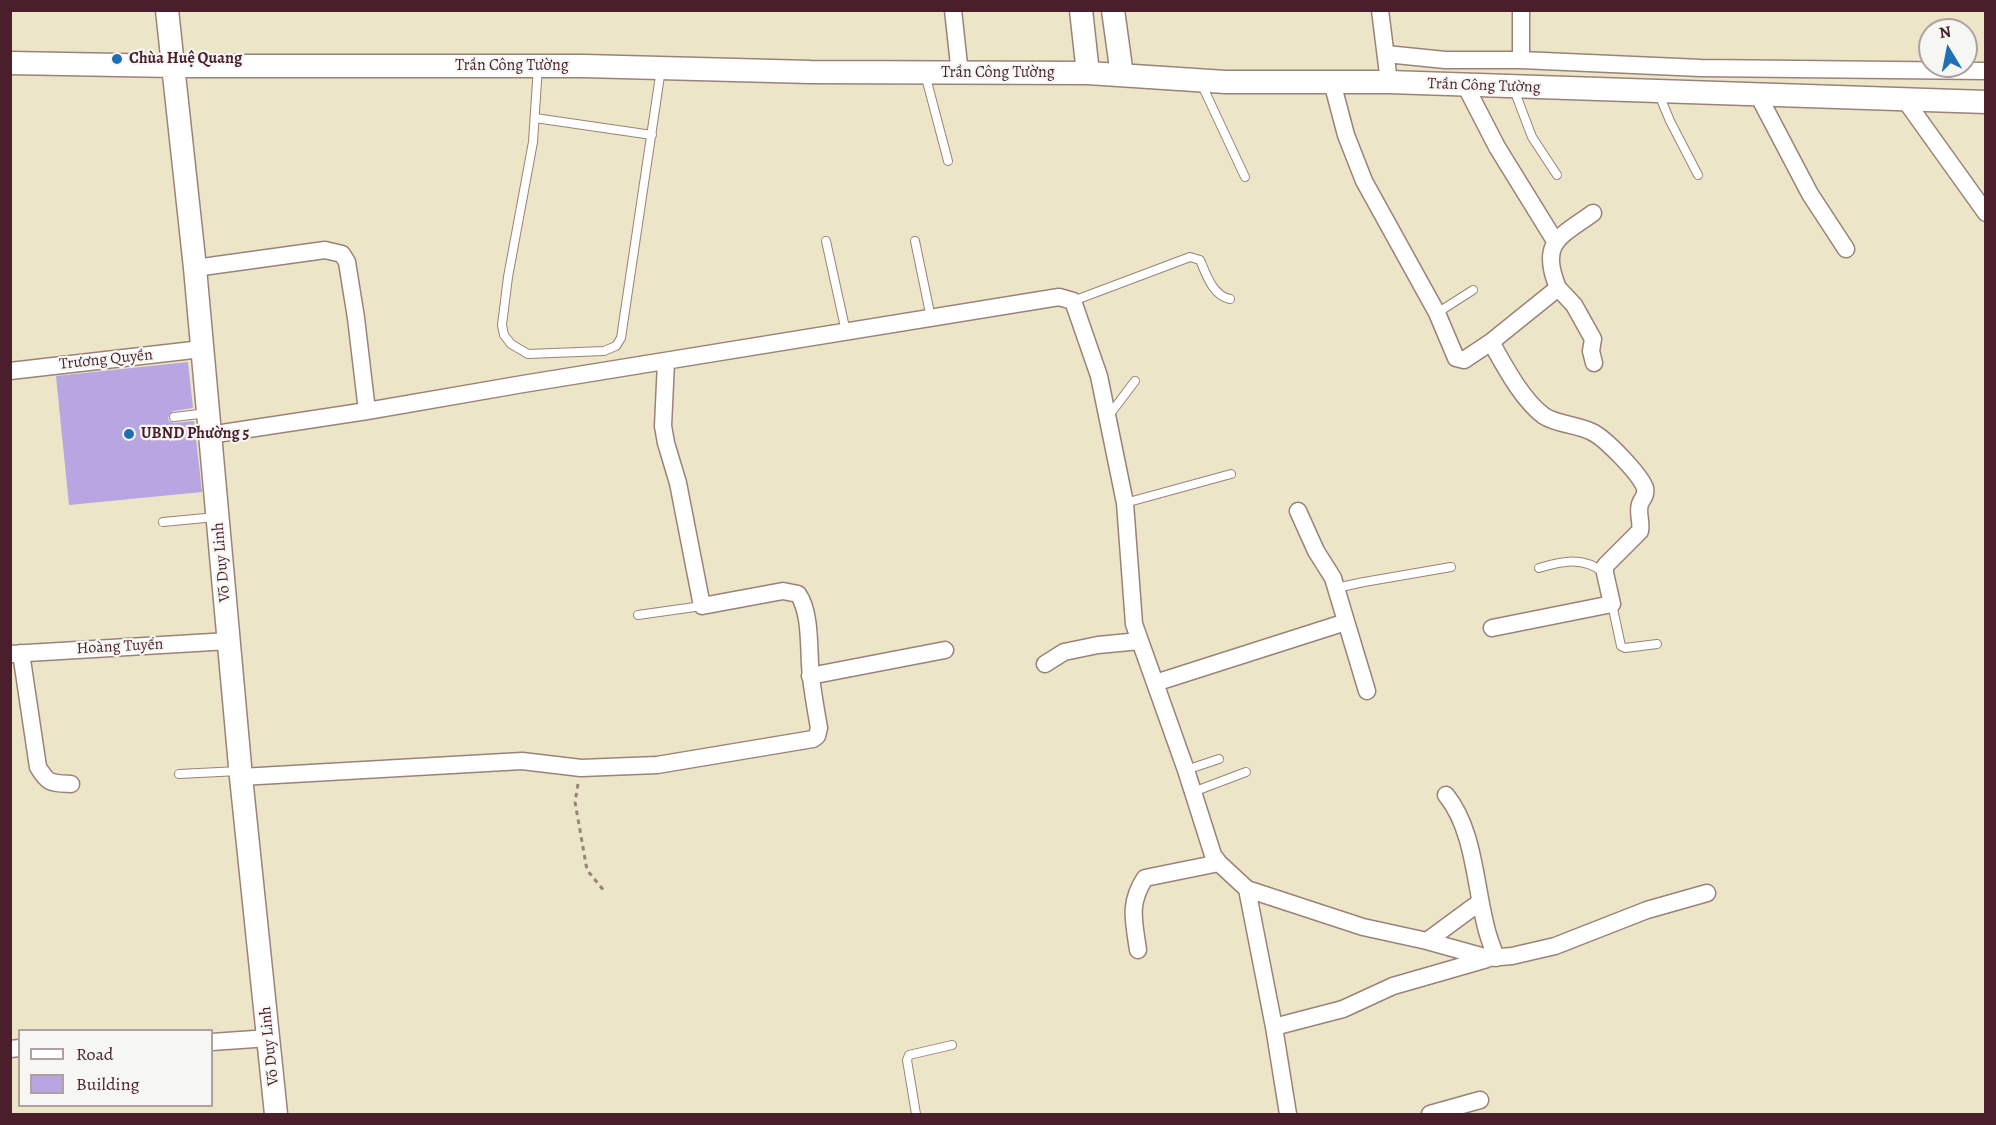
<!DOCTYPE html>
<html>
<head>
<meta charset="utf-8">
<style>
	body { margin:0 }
	#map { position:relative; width:1996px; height:1125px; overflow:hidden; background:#ece5c7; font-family:Alegreya,serif }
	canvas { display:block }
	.frame { position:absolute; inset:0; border:12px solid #4a1f2b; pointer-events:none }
	.legend { position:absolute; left:18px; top:1029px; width:195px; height:78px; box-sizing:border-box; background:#f6f6f2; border:2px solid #b1a0a2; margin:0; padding:8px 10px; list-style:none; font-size:18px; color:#4a1f2b }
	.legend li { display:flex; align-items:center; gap:12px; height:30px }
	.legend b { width:30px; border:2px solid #b1a0a2 }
	.north { position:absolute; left:1918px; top:18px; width:60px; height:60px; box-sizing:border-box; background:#f6f6f2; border:2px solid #b1a0a2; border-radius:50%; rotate:350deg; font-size:16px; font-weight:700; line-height:24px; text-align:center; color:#4a1f2b }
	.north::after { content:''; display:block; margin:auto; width:21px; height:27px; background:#1f6fb2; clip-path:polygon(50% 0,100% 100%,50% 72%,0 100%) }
</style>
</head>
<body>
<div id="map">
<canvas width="1996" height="1125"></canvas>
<div class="frame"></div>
<ul class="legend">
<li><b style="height:8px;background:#fff"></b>Road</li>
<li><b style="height:16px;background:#b7a6e2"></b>Building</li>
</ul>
<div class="north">N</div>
</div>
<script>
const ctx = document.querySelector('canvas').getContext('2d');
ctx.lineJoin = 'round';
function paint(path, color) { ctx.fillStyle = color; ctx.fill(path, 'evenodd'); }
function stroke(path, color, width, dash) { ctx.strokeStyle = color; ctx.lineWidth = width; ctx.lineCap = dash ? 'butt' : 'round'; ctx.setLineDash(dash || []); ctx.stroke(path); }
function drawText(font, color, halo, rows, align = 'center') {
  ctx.font = font + ' Alegreya,serif'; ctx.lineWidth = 4.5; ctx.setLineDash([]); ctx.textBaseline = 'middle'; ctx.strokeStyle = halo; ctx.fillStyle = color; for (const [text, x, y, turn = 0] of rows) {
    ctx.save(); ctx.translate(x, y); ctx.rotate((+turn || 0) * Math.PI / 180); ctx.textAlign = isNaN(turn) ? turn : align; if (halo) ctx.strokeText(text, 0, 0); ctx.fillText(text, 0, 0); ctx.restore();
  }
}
const building = new Path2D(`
	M 188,362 L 193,408 L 173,411 L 168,417 L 169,421 L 174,423 L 194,421 L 202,492 L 69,505 L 56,376 Z`);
const path = new Path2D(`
	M 578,784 L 575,802 L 587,870 L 605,892`);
const lane = new Path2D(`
	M 538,66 L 533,142 L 508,277 L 502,325 L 504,335 L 511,344 L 528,354 L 604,351 L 616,346 L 621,338 L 661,69
	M 925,74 L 948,161
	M 1201,83 L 1245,177
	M 1513,87 L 1532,137 L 1557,175
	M 1658,92 L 1670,121 L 1698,175
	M 535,118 L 652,135
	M 826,241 L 846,332
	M 915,241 L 931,318
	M 1073,301 L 1190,257 L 1200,260 C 1206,274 1213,296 1230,299
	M 1437,313 L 1473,290
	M 174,417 L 207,413
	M 1107,418 L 1135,381
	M 1125,503 L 1231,474
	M 163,522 L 216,517
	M 1539,568 C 1562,561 1584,556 1604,573
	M 1336,588 L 1364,582 L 1451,567
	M 1612,604 L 1621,646 L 1625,648 L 1657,644
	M 638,615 L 702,606
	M 1186,770 L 1219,759
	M 179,774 L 239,771
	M 1193,792 L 1246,772
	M 916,1114 L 907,1060 L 909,1055 L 952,1045`);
const street = new Path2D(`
	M 953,10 L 960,74
	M 1380,10 L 1389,82
	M 1521,10 L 1521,60
	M 1386,54 L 1445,60 L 1521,60 L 1701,68 L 1986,71
	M 1332,82 L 1346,135 L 1364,181 L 1437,313 L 1456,358 L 1464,360 L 1491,342 L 1558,288 C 1539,242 1560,237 1593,213
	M 1465,85 L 1497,147 L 1555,241
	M 1758,95 L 1810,194 L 1846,249
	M 1905,100 L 1986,213
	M 195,268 L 325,250 L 342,254 L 347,262 L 356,318 L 367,411
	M 1558,288 L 1574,305 L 1593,339 L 1591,351 L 1594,363
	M 1491,342 C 1504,365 1522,400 1544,416 C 1558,425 1577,424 1592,432 C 1605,438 1640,474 1645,488 C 1647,496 1642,498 1640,504 C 1637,513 1642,522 1640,531 L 1605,566 L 1605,573 L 1612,604 L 1492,628
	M 10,371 L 202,349
	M 209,435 L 367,411 L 523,384 L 1059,297 L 1073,301 L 1099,376 L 1125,503 L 1134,624 L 1186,770 L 1213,855 L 1219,863 L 1247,889 L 1274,1027 L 1288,1114
	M 1298,511 L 1316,551 L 1333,578 L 1367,691
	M 21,653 L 38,767 C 48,784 51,783 71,784
	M 10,654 L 229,641
	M 1045,664 L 1064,652 L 1098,645 L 1140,641
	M 810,676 L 945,650
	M 1155,683 L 1346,622
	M 241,777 L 522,761 L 581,768 L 657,765 L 813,739 L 817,736 L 819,728 C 816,711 813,694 811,677 C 808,653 812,614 798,594 L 783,591 L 702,606 L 678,483 L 666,443 L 663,426 L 666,362
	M 1446,795 C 1474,829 1475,885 1486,927 C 1488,937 1493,948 1496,958
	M 1247,889 L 1363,927 L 1427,941 L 1488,958 L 1512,956 L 1555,946 L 1647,910 L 1707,893
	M 1427,941 L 1480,902
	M 1138,950 C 1134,921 1128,904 1145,878 L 1219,863
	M 1274,1027 L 1343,1009 L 1393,986 L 1487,959
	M 212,1042 L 269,1038
	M 10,1049 L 20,1048
	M 1430,1114 L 1480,1100`);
const secondary = new Path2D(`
	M 167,10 L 195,268 L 241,777 L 276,1114
	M 1081,10 L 1088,73
	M 1113,10 L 1122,75
	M 10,63 L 173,66 L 584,66 L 810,72 L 1088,73 L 1225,82 L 1389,82 L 1986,102`);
const markers = [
	[117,59,6,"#1f6fb2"],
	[129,434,6,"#1f6fb2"]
];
const poiNames = [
	["Chùa Huệ Quang",129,59],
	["UBND Phường 5",141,434]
];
const streetNames = [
	["Trần Công Tường",512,66],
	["Trần Công Tường",998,73],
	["Trần Công Tường",1484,86,2],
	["Trương Quyền",106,360,-6],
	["Võ Duy Linh",222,562,-95],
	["Hoàng Tuyển",120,647,-3],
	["Võ Duy Linh",270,1046,-96]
];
paint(building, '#b7a6e2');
stroke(lane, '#9b8279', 10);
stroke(street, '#9b8279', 19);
stroke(secondary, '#9b8279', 25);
stroke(path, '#9b8279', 3, [4.5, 4.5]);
stroke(lane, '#fff', 8);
stroke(street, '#fff', 16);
stroke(secondary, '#fff', 22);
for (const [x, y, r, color] of markers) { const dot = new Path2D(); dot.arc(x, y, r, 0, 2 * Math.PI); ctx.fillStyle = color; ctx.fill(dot); stroke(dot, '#f6f6f2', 2); }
drawText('bold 16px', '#4a1f2b', '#f6f6f2', poiNames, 'left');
drawText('16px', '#4a1f2b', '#f6f6f2', streetNames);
</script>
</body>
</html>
